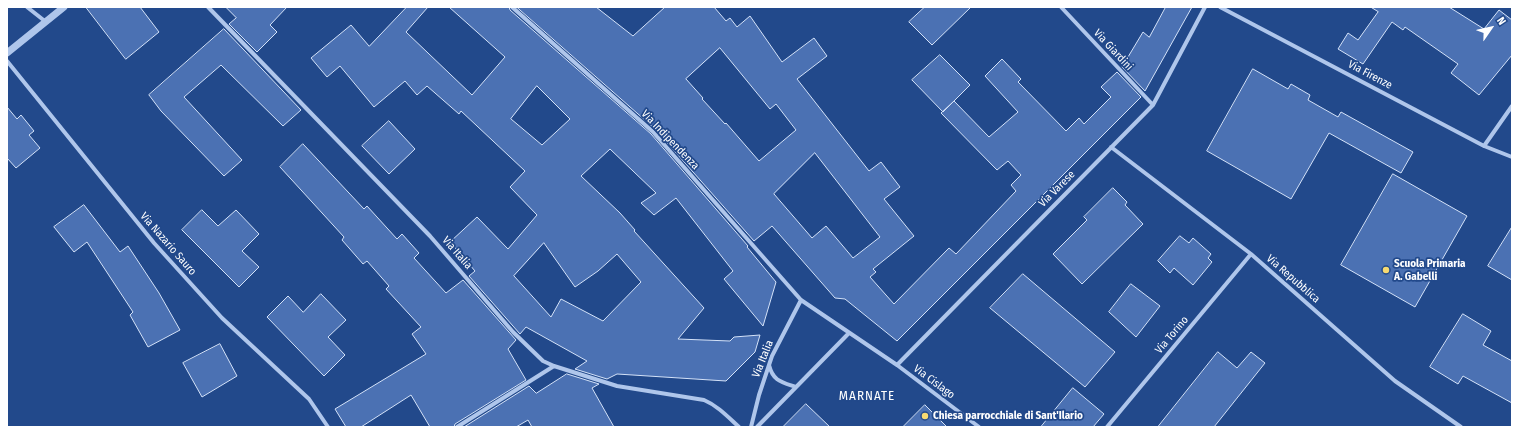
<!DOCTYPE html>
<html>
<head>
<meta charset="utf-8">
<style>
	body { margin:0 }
	#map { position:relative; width:1519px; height:434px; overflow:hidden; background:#22498b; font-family:"Fira Sans Condensed",sans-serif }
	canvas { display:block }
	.frame { position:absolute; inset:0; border:8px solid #fff; pointer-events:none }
	.north { position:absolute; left:1471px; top:8px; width:40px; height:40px; -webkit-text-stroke:3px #22498b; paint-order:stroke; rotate:56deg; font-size:11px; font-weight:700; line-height:16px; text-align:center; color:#fff }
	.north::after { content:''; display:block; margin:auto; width:14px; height:18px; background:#fff; clip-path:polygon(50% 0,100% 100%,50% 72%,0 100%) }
</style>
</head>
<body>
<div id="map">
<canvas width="1519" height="434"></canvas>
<div class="frame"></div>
<div class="north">N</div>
</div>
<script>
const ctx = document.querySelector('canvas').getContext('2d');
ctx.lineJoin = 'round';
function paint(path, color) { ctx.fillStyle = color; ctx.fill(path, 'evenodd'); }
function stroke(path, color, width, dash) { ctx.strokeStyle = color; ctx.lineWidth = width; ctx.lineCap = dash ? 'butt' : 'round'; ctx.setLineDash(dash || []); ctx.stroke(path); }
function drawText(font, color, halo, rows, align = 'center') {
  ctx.font = font + ' "Fira Sans Condensed",sans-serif'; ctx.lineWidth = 3.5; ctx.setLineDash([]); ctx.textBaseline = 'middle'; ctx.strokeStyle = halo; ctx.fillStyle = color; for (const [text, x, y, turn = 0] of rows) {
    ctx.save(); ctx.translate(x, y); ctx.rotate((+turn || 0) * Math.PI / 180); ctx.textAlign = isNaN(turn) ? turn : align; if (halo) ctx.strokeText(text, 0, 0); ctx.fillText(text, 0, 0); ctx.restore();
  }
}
const building = new Path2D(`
	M 86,7 L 140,7 L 159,32 L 126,59 Z
	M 226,7 L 287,7 L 270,25 L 277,32 L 257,52 L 229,24 L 236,18 Z
	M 407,7 L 428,7 L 406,32 L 472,95 L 505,57 L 449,7 L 509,7 L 510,10 L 651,134 L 748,246 L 747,247 L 776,282 L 763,326 L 724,279 L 733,271 L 676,198 L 654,215 L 641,203 L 656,193 L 610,149 L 581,176 L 620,213 L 635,230 L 634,231 L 704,308 L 678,339 L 730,341 L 734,337 L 760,335 L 755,352 L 726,381 L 617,374 L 607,379 L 575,369 L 587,361 L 526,327 L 520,334 L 469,276 L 475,271 L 450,242 L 477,217 L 508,249 L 537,215 L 510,187 L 525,171 L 461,111 L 459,114 L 427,86 L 417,95 L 405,81 L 374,107 L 340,66 L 327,77 L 311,58 L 351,25 L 369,46 ZM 537,86 L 570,119 L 542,145 L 511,119 ZM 544,243 L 575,287 L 598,271 L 617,254 L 641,282 L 603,321 L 561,299 L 551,317 L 514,276 Z
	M 517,7 L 596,7 L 633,36 L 665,7 L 714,7 L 726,21 L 730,18 L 737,27 L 750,16 L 782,62 L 814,38 L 827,56 L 797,79 L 869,171 L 881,162 L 900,187 L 884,199 L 914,236 L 873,269 L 876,272 L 870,277 L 894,304 L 949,248 L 956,254 L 1016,191 L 1011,185 L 1021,175 L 1008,161 L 997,170 L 941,113 L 954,101 L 989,137 L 1018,112 L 985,76 L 1002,59 L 1021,79 L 1018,82 L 1066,131 L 1079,118 L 1084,124 L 1111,97 L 1101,87 L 1117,72 L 1141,97 L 897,341 L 845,299 L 835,298 L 772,226 L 754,241 L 655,129 ZM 720,48 L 770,109 L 776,104 L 796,130 L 759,161 L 726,123 L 725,124 L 702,99 L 703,98 L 686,79 ZM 815,153 L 880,237 L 853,258 L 826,226 L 812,238 L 774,194 Z
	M 925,7 L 971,7 L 932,45 L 909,22 Z
	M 1166,7 L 1192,7 L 1145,91 L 1122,67 L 1143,32 L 1149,37 Z
	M 1371,7 L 1449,7 L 1484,29 L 1499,10 L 1512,20 L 1512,55 L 1479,95 L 1451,73 L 1458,64 L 1405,27 L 1403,30 L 1392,22 L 1363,64 L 1338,49 L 1348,33 L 1358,40 L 1378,12 Z
	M 224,29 L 301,110 L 283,126 L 221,65 L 184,97 L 242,160 L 224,176 L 161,111 L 149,95 Z
	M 940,55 L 970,85 L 943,112 L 912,80 Z
	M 1253,69 L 1288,89 L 1291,84 L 1310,95 L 1308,100 L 1338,117 L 1341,112 L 1413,152 L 1401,173 L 1329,133 L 1291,199 L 1207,151 Z
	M 7,107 L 17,119 L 21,115 L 34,131 L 29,135 L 40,148 L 16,168 L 7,158 Z
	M 389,121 L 415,149 L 389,174 L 362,146 Z
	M 303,144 L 364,209 L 367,206 L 397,239 L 402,234 L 419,253 L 414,258 L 446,293 L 463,280 L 516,340 L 508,349 L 526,380 L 455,424 L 454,427 L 430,427 L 411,395 L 361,427 L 346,427 L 335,409 L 426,354 L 412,334 L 421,327 L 386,289 L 389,286 L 367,261 L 363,264 L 342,240 L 344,237 L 280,167 Z
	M 1393,174 L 1467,216 L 1415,307 L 1341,265 Z
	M 1113,188 L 1127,202 L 1125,205 L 1143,224 L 1082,284 L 1053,254 L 1087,220 L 1084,217 Z
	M 84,205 L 120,252 L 128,246 L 159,293 L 180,330 L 148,347 L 130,315 L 133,312 L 87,242 L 74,252 L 54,227 Z
	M 202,210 L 218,226 L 236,210 L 259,234 L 242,251 L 259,267 L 239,287 L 182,230 Z
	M 1512,227 L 1512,280 L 1488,266 Z
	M 1180,236 L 1189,243 L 1193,238 L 1211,254 L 1208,258 L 1212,262 L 1193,285 L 1174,268 L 1170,273 L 1158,261 Z
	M 1023,274 L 1115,352 L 1085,387 L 990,308 Z
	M 1131,284 L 1160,306 L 1136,337 L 1109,312 Z
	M 321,294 L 346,320 L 328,337 L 345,355 L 324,376 L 267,317 L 288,296 L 303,312 Z
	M 1463,314 L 1491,331 L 1483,345 L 1512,361 L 1512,403 L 1463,376 L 1458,384 L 1430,367 Z
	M 220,344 L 237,376 L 202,397 L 183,363 Z
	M 1218,352 L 1237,368 L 1251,352 L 1265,363 L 1214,427 L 1158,427 Z
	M 567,374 L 599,384 L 592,388 L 614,427 L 532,427 L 528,420 L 516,427 L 464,427 L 529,386 L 536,393 Z
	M 1073,388 L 1104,414 L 1093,427 L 1041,427 Z
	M 806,404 L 830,427 L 783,427 Z
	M 925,405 L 947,427 L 903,427 Z`);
const minor = new Path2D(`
	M 27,7 L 46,22
	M 208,7 L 430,236 L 513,332 L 543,361 L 554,366 L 617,386 L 704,400 C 718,406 728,417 739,427
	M 512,7 L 653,132 L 801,300 L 897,365 L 979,427
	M 1061,7 L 1153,105
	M 1220,7 L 1484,146 L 1512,157
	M 7,61 L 154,243 L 222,318 L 309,399 L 328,427
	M 1484,146 L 1512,106
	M 1111,147 L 1251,254 L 1395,381 L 1461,427
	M 769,365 C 773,381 781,382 796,387
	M 897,365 L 1153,105 L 1205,7
	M 457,427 L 554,366
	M 751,427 L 759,395 L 772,356 L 801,300
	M 757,427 L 849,333
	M 1107,427 L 1251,254`);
const tertiary = new Path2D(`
	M 7,53 L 64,7`);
const markers = [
	[1386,270,4,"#f7da71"],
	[925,416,4,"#f7da71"]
];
const streetNames = [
	["Via Giardini",1113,50,47],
	["Via Firenze",1370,75,28],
	["Via Indipendenza",670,140,46],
	["Via Varese",1057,189,-45],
	["Via Nazario Sauro",168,244,49],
	["Via Italia",457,253,49],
	["Via Repubblica",1293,279,41],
	["Via Torino",1172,335,-50],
	["Via Italia",763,359,-68],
	["Via Cislago",934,382,37]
];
const poiNames = [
	["Scuola Primaria",1394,264],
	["A. Gabelli",1394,277],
	["Chiesa parrocchiale di Sant'Ilario",933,416]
];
const quarterNames = [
	["MARNATE",867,396]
];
paint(building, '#4b71b3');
stroke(building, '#d4e2f8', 1);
stroke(minor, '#afc6eb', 4);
stroke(tertiary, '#afc6eb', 7);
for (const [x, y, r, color] of markers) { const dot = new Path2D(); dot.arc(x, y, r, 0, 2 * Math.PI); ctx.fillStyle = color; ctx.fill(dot); stroke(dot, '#22498b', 1.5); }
drawText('11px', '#fff', '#22498b', streetNames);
drawText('bold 11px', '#fff', '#22498b', poiNames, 'left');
ctx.letterSpacing = '1px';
drawText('13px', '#fff', '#22498b', quarterNames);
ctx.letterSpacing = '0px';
</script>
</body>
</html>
